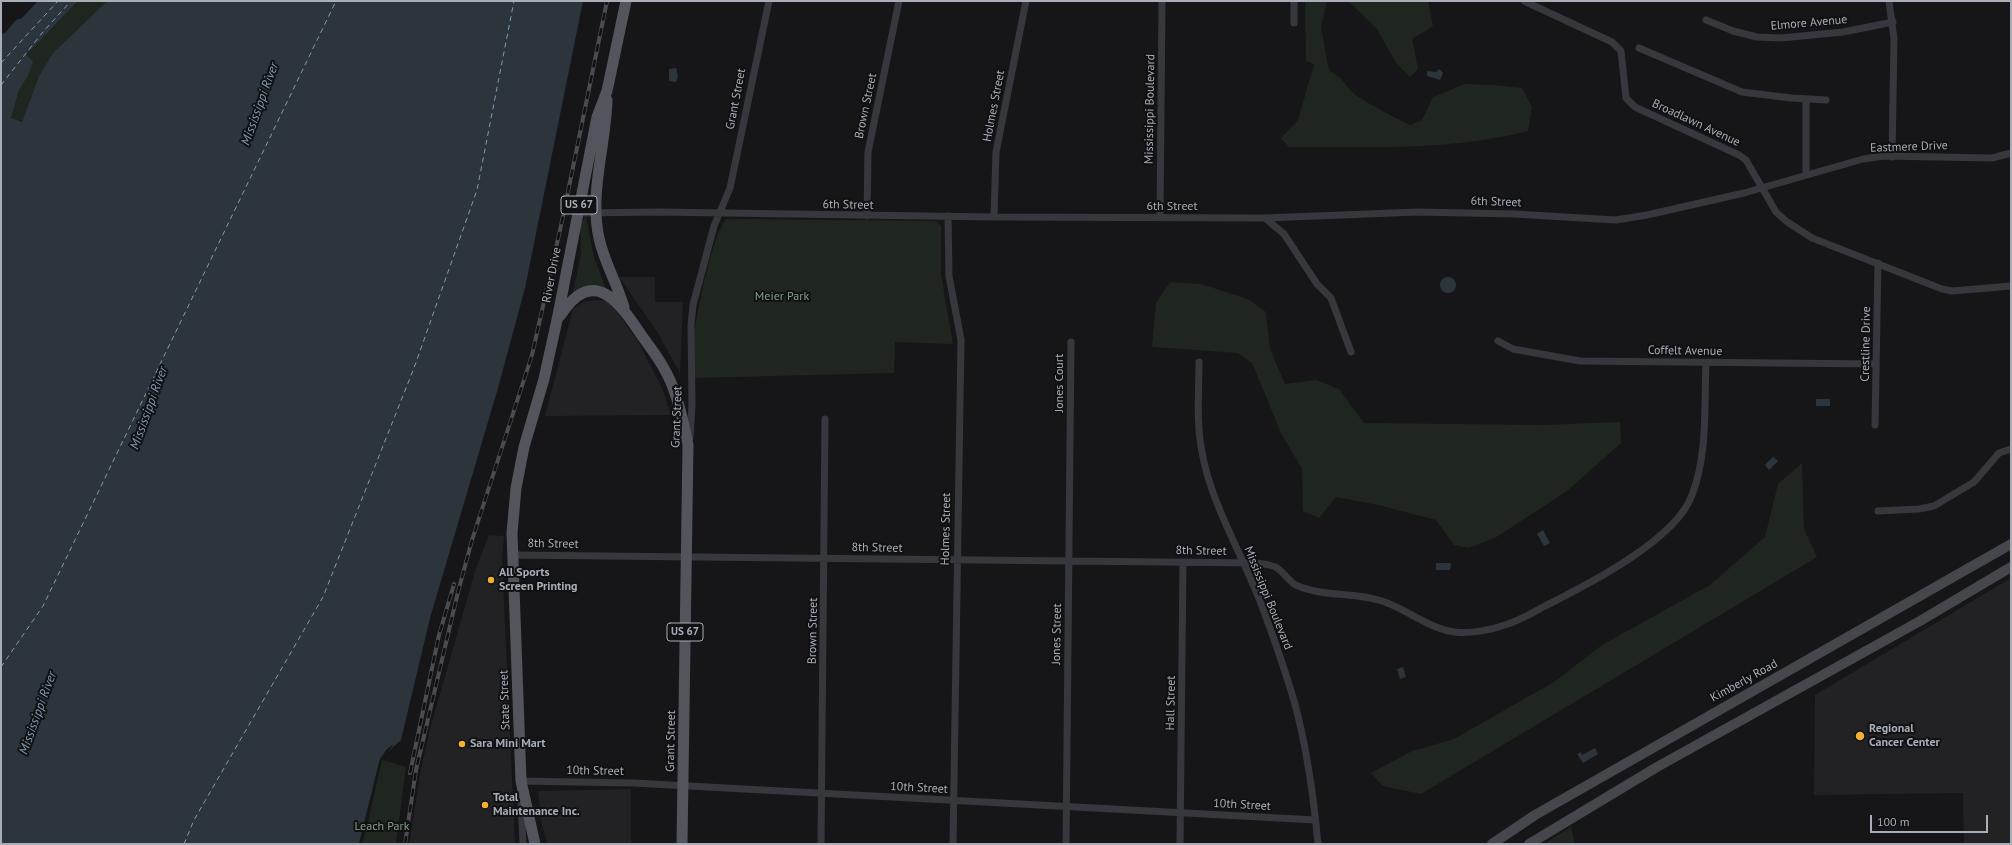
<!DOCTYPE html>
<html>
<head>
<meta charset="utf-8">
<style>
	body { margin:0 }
	#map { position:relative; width:2012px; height:845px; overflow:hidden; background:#161618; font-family:"PT Sans",sans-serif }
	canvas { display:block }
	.frame { position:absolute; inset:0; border:2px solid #a8adb8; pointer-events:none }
	.scale { position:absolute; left:1870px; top:815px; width:118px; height:18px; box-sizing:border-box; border:2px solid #a8adb8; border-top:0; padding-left:5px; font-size:12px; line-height:14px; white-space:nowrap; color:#a8adb8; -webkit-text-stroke:3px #111113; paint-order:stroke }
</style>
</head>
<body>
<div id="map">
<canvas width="2012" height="845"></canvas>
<div class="frame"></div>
<div class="scale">100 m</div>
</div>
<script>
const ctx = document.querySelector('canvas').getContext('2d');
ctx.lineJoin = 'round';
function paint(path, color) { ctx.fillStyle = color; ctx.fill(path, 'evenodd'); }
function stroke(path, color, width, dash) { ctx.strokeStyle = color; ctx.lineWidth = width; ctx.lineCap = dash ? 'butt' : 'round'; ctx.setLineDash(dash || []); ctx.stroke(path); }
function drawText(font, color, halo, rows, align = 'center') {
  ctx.font = font + ' "PT Sans",sans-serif'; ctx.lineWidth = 4; ctx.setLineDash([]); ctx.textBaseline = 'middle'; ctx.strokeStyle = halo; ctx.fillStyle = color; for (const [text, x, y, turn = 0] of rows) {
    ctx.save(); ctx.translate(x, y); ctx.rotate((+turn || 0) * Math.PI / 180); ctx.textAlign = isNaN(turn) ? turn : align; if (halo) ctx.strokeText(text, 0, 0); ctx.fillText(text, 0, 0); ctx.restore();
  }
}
const built = new Path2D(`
	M 619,277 L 655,277 L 655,302 L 683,302 L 680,373 L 658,333 Z
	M 598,300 L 610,301 L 640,345 L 662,388 L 671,415 L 545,416 L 573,309 L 585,301 Z
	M 489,535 L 504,536 L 502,561 L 515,844 L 409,844 L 421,769 L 430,729 L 476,568 Z
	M 2011,578 L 2011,844 L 1964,844 L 1963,793 L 1814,795 L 1815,695 Z
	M 631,789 L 631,844 L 548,844 L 542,825 L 538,791 Z`);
const green = new Path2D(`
	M 78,1 L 107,1 L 53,53 L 39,76 L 22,122 L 11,118 L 19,90 L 28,76 L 26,55 Z
	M 1305,1 L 1327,1 L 1321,27 L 1329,71 C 1342,76 1343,83 1352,92 C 1364,102 1394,117 1410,125 L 1422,120 L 1433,97 L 1465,84 L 1493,85 L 1522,88 L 1532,107 L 1528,131 C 1449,151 1370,147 1289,147 L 1281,138 L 1298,120 L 1314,64 L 1306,61 Z
	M 1348,1 L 1428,1 L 1433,26 L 1412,39 L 1418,69 L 1410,77 L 1397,64 L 1376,28 Z
	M 586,216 L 594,257 L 606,289 L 573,293 L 581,253 L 580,224 Z
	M 727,219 L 936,221 L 941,226 L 941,274 L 953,344 L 895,342 L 894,373 L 694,378 C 694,364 693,351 694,337 C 696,316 713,230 727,219 Z
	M 1170,282 L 1201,284 L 1248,299 L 1266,312 L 1270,349 L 1285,384 L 1316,380 L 1339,389 L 1364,423 L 1544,425 L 1620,422 L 1621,443 L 1567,491 L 1495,538 L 1468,548 L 1454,545 L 1436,520 L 1378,505 L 1336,497 L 1319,518 L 1303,511 L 1302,469 L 1281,433 L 1252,363 L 1238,353 L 1152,347 L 1156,303 Z
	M 1802,463 L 1804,529 L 1817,557 L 1421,794 L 1383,786 L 1371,773 L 1412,751 L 1454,739 L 1554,682 L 1602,645 L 1710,585 L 1765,537 L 1778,484 Z
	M 380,759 L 406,767 L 396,844 L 359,844 Z
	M 1571,827 L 1575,844 L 1544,844 Z`);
const water = new Path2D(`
	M 38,1 L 78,1 L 26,55 L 33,61 L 28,76 L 19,90 L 11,118 L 22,122 L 39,76 L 53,53 L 107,1 L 583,1 L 525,288 L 498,388 L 430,618 L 401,740 L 380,759 L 359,844 L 1,844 L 1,34 L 5,33 L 16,20 L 22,18 Z
	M 676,68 L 678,76 L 676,82 L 669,81 L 669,69 Z
	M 1439,69 L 1443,73 L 1440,80 L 1427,76 L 1427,71 L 1436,72 Z
	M1440 285a8 8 0 1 1 16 0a8 8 0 1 1-16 0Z
	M 1816,399 L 1830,399 L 1830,406 L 1816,406 Z
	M 1773,457 L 1778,461 L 1769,470 L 1765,465 Z
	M 1543,530 L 1550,543 L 1544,546 L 1537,534 Z
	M 1436,563 L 1451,563 L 1450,570 L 1436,570 Z
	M 1403,667 L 1406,677 L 1400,679 L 1397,669 Z
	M 1595,748 L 1598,754 L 1583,763 L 1577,754 L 1581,752 L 1582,755 Z`);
const pier = new Path2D(`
	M 394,744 L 382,760 L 366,831 L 362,844 L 359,844 L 380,759 L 387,749 Z`);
const ferry = new Path2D(`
	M 1,63 L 58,1
	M 1,85 L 42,33 L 71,1
	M 1,667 L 43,606 L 336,1
	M 184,844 L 194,820 L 323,597 L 414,368 L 477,190 L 514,1`);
const minor = new Path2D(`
	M 1524,1 L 1612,42 L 1621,51 L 1626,98 L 1635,107 L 1739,155 L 1746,160 L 1776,212 L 1786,221 L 1812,238 L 1942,289 L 1952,291 L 2011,286
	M 1889,1 L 1894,39 L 1892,157
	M 1706,20 L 1733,31 L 1757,37 L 1781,38 L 1843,32 L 1893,22
	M 1294,23 L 1294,1
	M 1639,48 L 1742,92 L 1791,98 L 1826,100
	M 1806,175 L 1806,99
	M 578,213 L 659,212 L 994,217 L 1265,218 L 1418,212 L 1514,214 L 1616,220 L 1647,215 L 1744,193 L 1863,159 L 1884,156 L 1992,158 L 2011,153
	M 867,216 L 868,152 L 899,1
	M 948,216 L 949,276 L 961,340 L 953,844
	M 994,217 L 996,152 L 1026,1
	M 1160,218 L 1162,1
	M 1265,218 L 1284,234 L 1317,284 L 1331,298 L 1351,352
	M 1498,341 L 1513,349 L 1580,361 L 1876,364
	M 1199,362 C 1199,392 1196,422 1202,452 C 1211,505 1245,559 1263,609 C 1276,644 1289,680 1298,716 C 1308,757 1314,801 1318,844
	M 1875,425 L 1878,263
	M 690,438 L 692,405 L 691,325 L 693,305 L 714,226 L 730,188 L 769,1
	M 1878,511 L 1919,509 L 1934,506 L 1974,482 L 1999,453 L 2011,449
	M 512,555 L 1256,563 C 1262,564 1271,564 1277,568 C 1285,573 1289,583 1298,586 C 1325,597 1355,592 1382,601 C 1407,609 1429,629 1455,632 C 1470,634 1491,630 1505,625 C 1519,621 1532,613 1545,606 C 1587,585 1676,540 1692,495 C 1708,454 1704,406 1706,363
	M 521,784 L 521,781 L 634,783 L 1315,820
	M 521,800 L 523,844
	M 821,844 L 825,419
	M 1066,844 L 1071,342
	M 1180,844 L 1183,562`);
const secondary = new Path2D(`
	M 1492,844 L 1535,815 L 2011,544
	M 1529,844 L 1657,767 L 1920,621 L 2011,567`);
const primary = new Path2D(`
	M 607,100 C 606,145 589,193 599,238 C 604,262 617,283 624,307
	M 560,316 C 593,265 619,301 642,336 C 653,351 665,367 672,385 C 680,405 684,424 688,445 L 682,844
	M 535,844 L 521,781 L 512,533 L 516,488 L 524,447 L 544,379 L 557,320 L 597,117 L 607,91 L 626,1`);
const rail = new Path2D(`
	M 410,773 L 439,635 L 454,584
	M 405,844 L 416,770 L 458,592 L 472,540 L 532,355 L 562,221 L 607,1`);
const markers = [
	[491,580,4,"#f2b134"],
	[1860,736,5,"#f2b134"],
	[462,744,4,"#f2b134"],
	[485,805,4,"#f2b134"]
];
const shields = [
	[579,205,36],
	[685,632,36]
];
const shieldNames = [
	["US 67",579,205],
	["US 67",685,632]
];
const streetNames = [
	["Elmore Avenue",1809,23,-5],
	["Grant Street",736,99,-79],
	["Brown Street",866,106,-78],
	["Holmes Street",994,106,-79],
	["Mississippi Boulevard",1150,109,-89],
	["Broadlawn Avenue",1696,123,25],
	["Eastmere Drive",1909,147,-2],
	["6th Street",1496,202,2],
	["6th Street",848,205,1],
	["6th Street",1172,207],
	["River Drive",552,275,-79],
	["Crestline Drive",1866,344,-89],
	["Coffelt Avenue",1685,351,1],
	["Jones Court",1060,383,-90],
	["Grant Street",677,417,-88],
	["Holmes Street",946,529,-89],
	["8th Street",553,544,1],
	["8th Street",877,548,1],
	["8th Street",1201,551,1],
	["Mississippi Boulevard",1268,598,68],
	["Brown Street",813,631,-89],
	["Jones Street",1057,634,-89],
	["Kimberly Road",1744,681,-29],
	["State Street",505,700,-92],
	["Hall Street",1171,703,-89],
	["Grant Street",671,741,-89],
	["10th Street",595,771,1],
	["10th Street",919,788,3],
	["10th Street",1242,805,3]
];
const parkNames = [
	["Meier Park",782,297],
	["Leach Park",382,827]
];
const poiNames = [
	["All Sports",499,573],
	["Screen Printing",499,587],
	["Regional",1869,729],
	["Cancer Center",1869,743],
	["Sara Mini Mart",470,744],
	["Total",493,798],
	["Maintenance Inc.",493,812]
];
const waterNames = [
	["Mississippi River",260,104,-70],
	["Mississippi River",149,408,-70],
	["Mississippi River",38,713,-70]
];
paint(built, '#222225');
paint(green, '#1e261f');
paint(water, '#2c353c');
paint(pier, '#161618');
stroke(ferry, '#7f9bb3', 1, [5, 4]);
stroke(minor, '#37383d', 7);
stroke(secondary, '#45474d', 10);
stroke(primary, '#53555c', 11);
stroke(rail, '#4a4c52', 4);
stroke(rail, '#111113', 2.5, [8]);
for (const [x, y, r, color] of markers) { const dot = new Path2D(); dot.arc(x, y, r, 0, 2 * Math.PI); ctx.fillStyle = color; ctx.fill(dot); stroke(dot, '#111113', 1.5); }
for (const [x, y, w] of shields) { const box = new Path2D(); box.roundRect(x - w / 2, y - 9, w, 18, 3); ctx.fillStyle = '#111113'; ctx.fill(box); stroke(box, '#a8adb8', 1); }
drawText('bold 11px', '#a8adb8', null, shieldNames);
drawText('12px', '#a8adb8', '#111113', streetNames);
drawText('12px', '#7fa381', '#111113', parkNames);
drawText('bold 12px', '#a8adb8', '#111113', poiNames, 'left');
drawText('italic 13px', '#7f9bb3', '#111113', waterNames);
</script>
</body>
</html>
